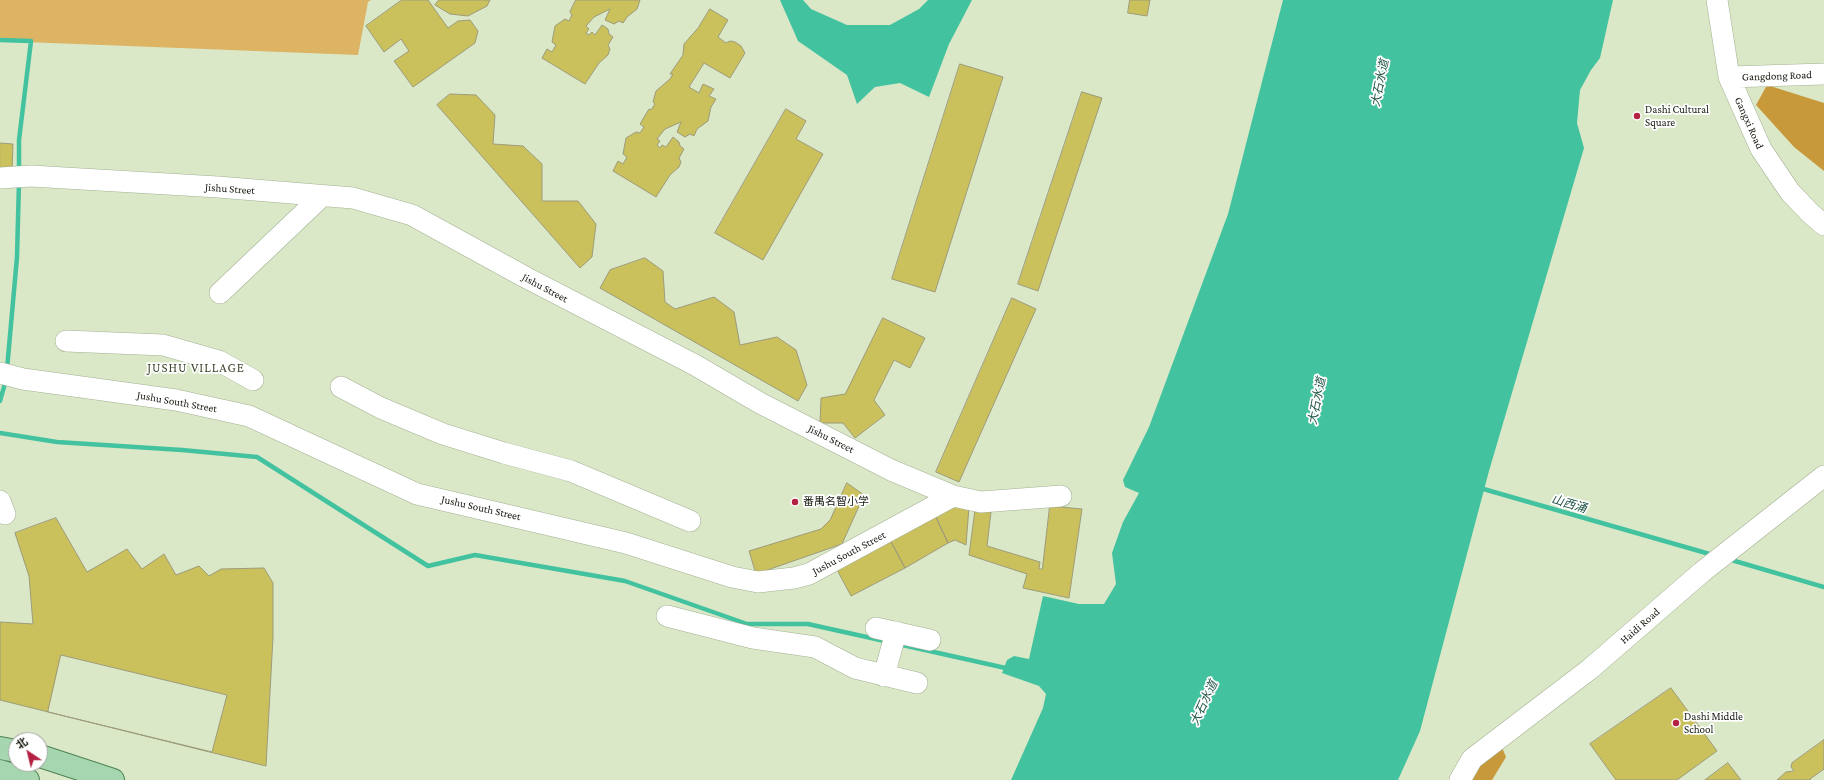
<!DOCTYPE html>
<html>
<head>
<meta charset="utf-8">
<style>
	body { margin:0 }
	#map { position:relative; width:1824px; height:780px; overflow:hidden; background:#dae8c8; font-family:"Crimson Pro","Noto Sans SC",serif }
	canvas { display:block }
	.north { position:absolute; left:8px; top:732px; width:40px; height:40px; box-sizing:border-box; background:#fff; border:1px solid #a1a39f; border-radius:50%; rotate:325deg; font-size:11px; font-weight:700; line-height:16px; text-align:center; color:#151a0f }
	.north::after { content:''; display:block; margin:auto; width:14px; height:18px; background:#b42142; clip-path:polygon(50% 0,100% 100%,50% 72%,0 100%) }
</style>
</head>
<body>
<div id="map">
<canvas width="1824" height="780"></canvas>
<div class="north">北</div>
</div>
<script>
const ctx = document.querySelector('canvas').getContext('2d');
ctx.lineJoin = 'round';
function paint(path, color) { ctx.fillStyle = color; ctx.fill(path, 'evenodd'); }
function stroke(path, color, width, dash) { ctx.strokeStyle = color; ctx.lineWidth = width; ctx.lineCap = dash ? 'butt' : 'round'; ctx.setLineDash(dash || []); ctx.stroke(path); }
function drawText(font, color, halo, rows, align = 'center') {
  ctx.font = font + ' "Crimson Pro","Noto Sans SC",serif'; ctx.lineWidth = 3.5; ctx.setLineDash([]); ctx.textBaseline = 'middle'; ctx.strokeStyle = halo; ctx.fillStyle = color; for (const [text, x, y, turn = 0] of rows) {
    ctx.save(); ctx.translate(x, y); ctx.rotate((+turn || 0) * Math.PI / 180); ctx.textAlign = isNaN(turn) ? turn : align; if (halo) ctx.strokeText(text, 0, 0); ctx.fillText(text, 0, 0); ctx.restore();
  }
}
const green = new Path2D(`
	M 0,0 L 371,0 L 368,2 L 358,55 L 0,41 Z`);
const forest = new Path2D(`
	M 1767,85 L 1824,103 L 1824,171 L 1794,147 L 1756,105 Z
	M 1501,745 L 1506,757 L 1492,780 L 1468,780 L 1479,762 Z`);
const water = new Path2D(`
	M 780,0 L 803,0 L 811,9 L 847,25 L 890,25 L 919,9 L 928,0 L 972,0 L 949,44 L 929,97 L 900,83 L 875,87 L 857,104 L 847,75 L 798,41 Z
	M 1283,0 L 1613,0 L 1600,58 L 1591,70 L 1580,90 L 1577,123 L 1584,148 L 1489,471 L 1420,731 L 1398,780 L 1011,780 L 1043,708 L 1046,694 L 1039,686 L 1002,673 L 1007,660 L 1014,656 L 1029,659 L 1043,596 L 1079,604 L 1104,604 L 1116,584 L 1112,553 L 1123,522 L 1139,493 L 1125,487 L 1123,480 L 1149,427 L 1228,214 Z`);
const stream = new Path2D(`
	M 0,40 L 31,41 L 19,140 L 19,171
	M 7,369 L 17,257 L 19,182
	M 0,401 L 6,380
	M 0,433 L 57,442 L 182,450 L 257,457 L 428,566 L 475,555 L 625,581 L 747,624 L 808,624 L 889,642
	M 1480,488 L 1713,555
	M 1728,559 L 1824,587
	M 898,644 L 1010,669`);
const building = new Path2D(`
	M 402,0 L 428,0 L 448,28 L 458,21 L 470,20 L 478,31 L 475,43 L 413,87 L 394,61 L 409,51 L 401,39 L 384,52 L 366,26 Z
	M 439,0 L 490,0 L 487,6 L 468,16 L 450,14 L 435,5 Z
	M 576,0 L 640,0 L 637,9 L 627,17 L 623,23 L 619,21 L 614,24 L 605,20 L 610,9 L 594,17 L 586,26 L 589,29 L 586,33 L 589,35 L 592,32 L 595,35 L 602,25 L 608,29 L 609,34 L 613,37 L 608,45 L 610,49 L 608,55 L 599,63 L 585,84 L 542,58 L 547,49 L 552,52 L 556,45 L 552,42 L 555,26 L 565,19 L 569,21 L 572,15 L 570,12 Z
	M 1130,0 L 1150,0 L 1147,16 L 1128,13 Z
	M 710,9 L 728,20 L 718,37 L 726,43 L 730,41 L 735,42 L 741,46 L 745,53 L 730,78 L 704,63 L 689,87 L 699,93 L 703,84 L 714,89 L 709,96 L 716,99 L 711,107 L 708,121 L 697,129 L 694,136 L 690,134 L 685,137 L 677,132 L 681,122 L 665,129 L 657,139 L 660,141 L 657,145 L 660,148 L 662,145 L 666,147 L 673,137 L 679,142 L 680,146 L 684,149 L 679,158 L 681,162 L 679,167 L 670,175 L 656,197 L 613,171 L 618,161 L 623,164 L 627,157 L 623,154 L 626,138 L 636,132 L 640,133 L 644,127 L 640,124 L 649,109 L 651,110 L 655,104 L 653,102 L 656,91 L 670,79 L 673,74 L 670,74 L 683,55 L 684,44 L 698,28 Z
	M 960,64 L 1003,77 L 935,292 L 892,279 Z
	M 1082,92 L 1102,98 L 1038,291 L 1018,284 Z
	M 450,94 L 476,95 L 495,115 L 493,144 L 523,146 L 542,164 L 542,201 L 578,201 L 596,224 L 592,257 L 580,268 L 437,105 Z
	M 786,109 L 806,121 L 796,139 L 823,154 L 763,260 L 715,233 Z
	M 0,143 L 13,144 L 12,172 L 0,172 Z
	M 645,258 L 663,271 L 665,302 L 675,309 L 714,297 L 734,312 L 740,345 L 777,337 L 796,350 L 807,385 L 798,401 L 600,288 L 610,270 Z
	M 1012,298 L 1036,309 L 959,482 L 936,472 Z
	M 883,318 L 925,338 L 910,368 L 894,360 L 874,400 L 885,415 L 855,438 L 843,423 L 820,423 L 821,398 L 845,394 Z
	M 847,483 L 864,495 L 842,544 L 756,574 L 749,551 L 821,529 L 830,520 Z
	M 956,501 L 969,507 L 966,545 L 955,540 L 948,543 L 934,513 Z
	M 1050,506 L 1082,509 L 1069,598 L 1023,588 L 1027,574 L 969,555 L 975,510 L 991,512 L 987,546 L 1040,562 L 1039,569 L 1042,569 Z
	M 934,513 L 948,543 L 905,568 L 889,538 Z
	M 56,518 L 87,572 L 127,549 L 142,569 L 164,554 L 176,575 L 199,566 L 209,576 L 221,569 L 264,568 L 273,583 L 273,637 L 266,766 L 0,700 L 0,622 L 33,624 L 29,576 L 15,533 Z
	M 889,538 L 905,568 L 851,596 L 835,566 Z
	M 61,655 L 227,695 L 212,752 L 48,712 Z
	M 1671,688 L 1717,751 L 1677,780 L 1616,780 L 1590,744 Z
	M 1824,740 L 1824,769 L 1810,779 L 1811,780 L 1777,780 L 1786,772 L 1794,771 L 1791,767 L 1792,763 Z
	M 1728,763 L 1741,780 L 1705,780 Z`);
const minor = new Path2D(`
	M 1717,0 L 1729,77 L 1761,149 L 1790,192 L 1810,213 L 1824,225
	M 1729,77 L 1824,74
	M 0,178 L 31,176 L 218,187 L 353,198 L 412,215 L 525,277 L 695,365 L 760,403 L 891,470 L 953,496 L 981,502 L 1061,496
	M 220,293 L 322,196
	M 66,341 L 163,345 L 219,361 L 253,380
	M 0,373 L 23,379 L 176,400 L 249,416 L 417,494 L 626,543 L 732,577 L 758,582 L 794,578 L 809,574 L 953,496
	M 341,387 L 381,408 L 443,434 L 504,453 L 571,471 L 690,521
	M 0,501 L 5,514
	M 667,616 L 753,638 L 815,647 L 855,668 L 917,683
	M 876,628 L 930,640
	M 884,676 L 896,632
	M 1460,780 L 1472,759 L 1590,669 L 1702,572 L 1824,476`);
const major = new Path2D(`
	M 0,748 L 16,751
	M 40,756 L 113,780
	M 0,771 L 28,780`);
const markers = [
	[1637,116,4,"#b42142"],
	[795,502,4,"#b42142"],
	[1676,723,4,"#b42142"]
];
const streetNames = [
	["Gangdong Road",1777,76,-2],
	["Gangxi Road",1749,123,66],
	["Jishu Street",230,189,4],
	["Jishu Street",545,288,28],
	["Jushu South Street",177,402,10],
	["Jishu Street",831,439,27],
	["Jushu South Street",481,508,13],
	["Jushu South Street",849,553,-28],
	["Haidi Road",1640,626,-41]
];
const poiNames = [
	["Dashi Cultural",1645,110],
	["Square",1645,123],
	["番禺名智小学",803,502],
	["Dashi Middle",1684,717],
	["School",1684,730]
];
const waterNames = [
	["大石水道",1380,83,-79],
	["大石水道",1317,401,-79],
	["山西涌",1569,504,16],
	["大石水道",1204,703,-65]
];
const quarterNames = [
	["JUSHU VILLAGE",196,368]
];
paint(green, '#ddb364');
paint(forest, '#c8993a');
paint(water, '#43c29f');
stroke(stream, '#43c29f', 4.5);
paint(building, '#cac05c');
stroke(building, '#9d9b7b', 1);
stroke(minor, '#a3b092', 22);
stroke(major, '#4c8254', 24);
stroke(minor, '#fff', 21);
stroke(major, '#a6d6af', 22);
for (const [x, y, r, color] of markers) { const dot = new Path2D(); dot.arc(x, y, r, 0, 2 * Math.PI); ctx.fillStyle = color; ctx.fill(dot); stroke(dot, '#fff', 1.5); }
drawText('11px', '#151a0f', '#fff', streetNames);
drawText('11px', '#151a0f', '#fff', poiNames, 'left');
drawText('italic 12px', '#205445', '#fff', waterNames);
ctx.letterSpacing = '1px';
drawText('13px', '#3f492f', '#fff', quarterNames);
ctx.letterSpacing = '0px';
</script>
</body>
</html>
